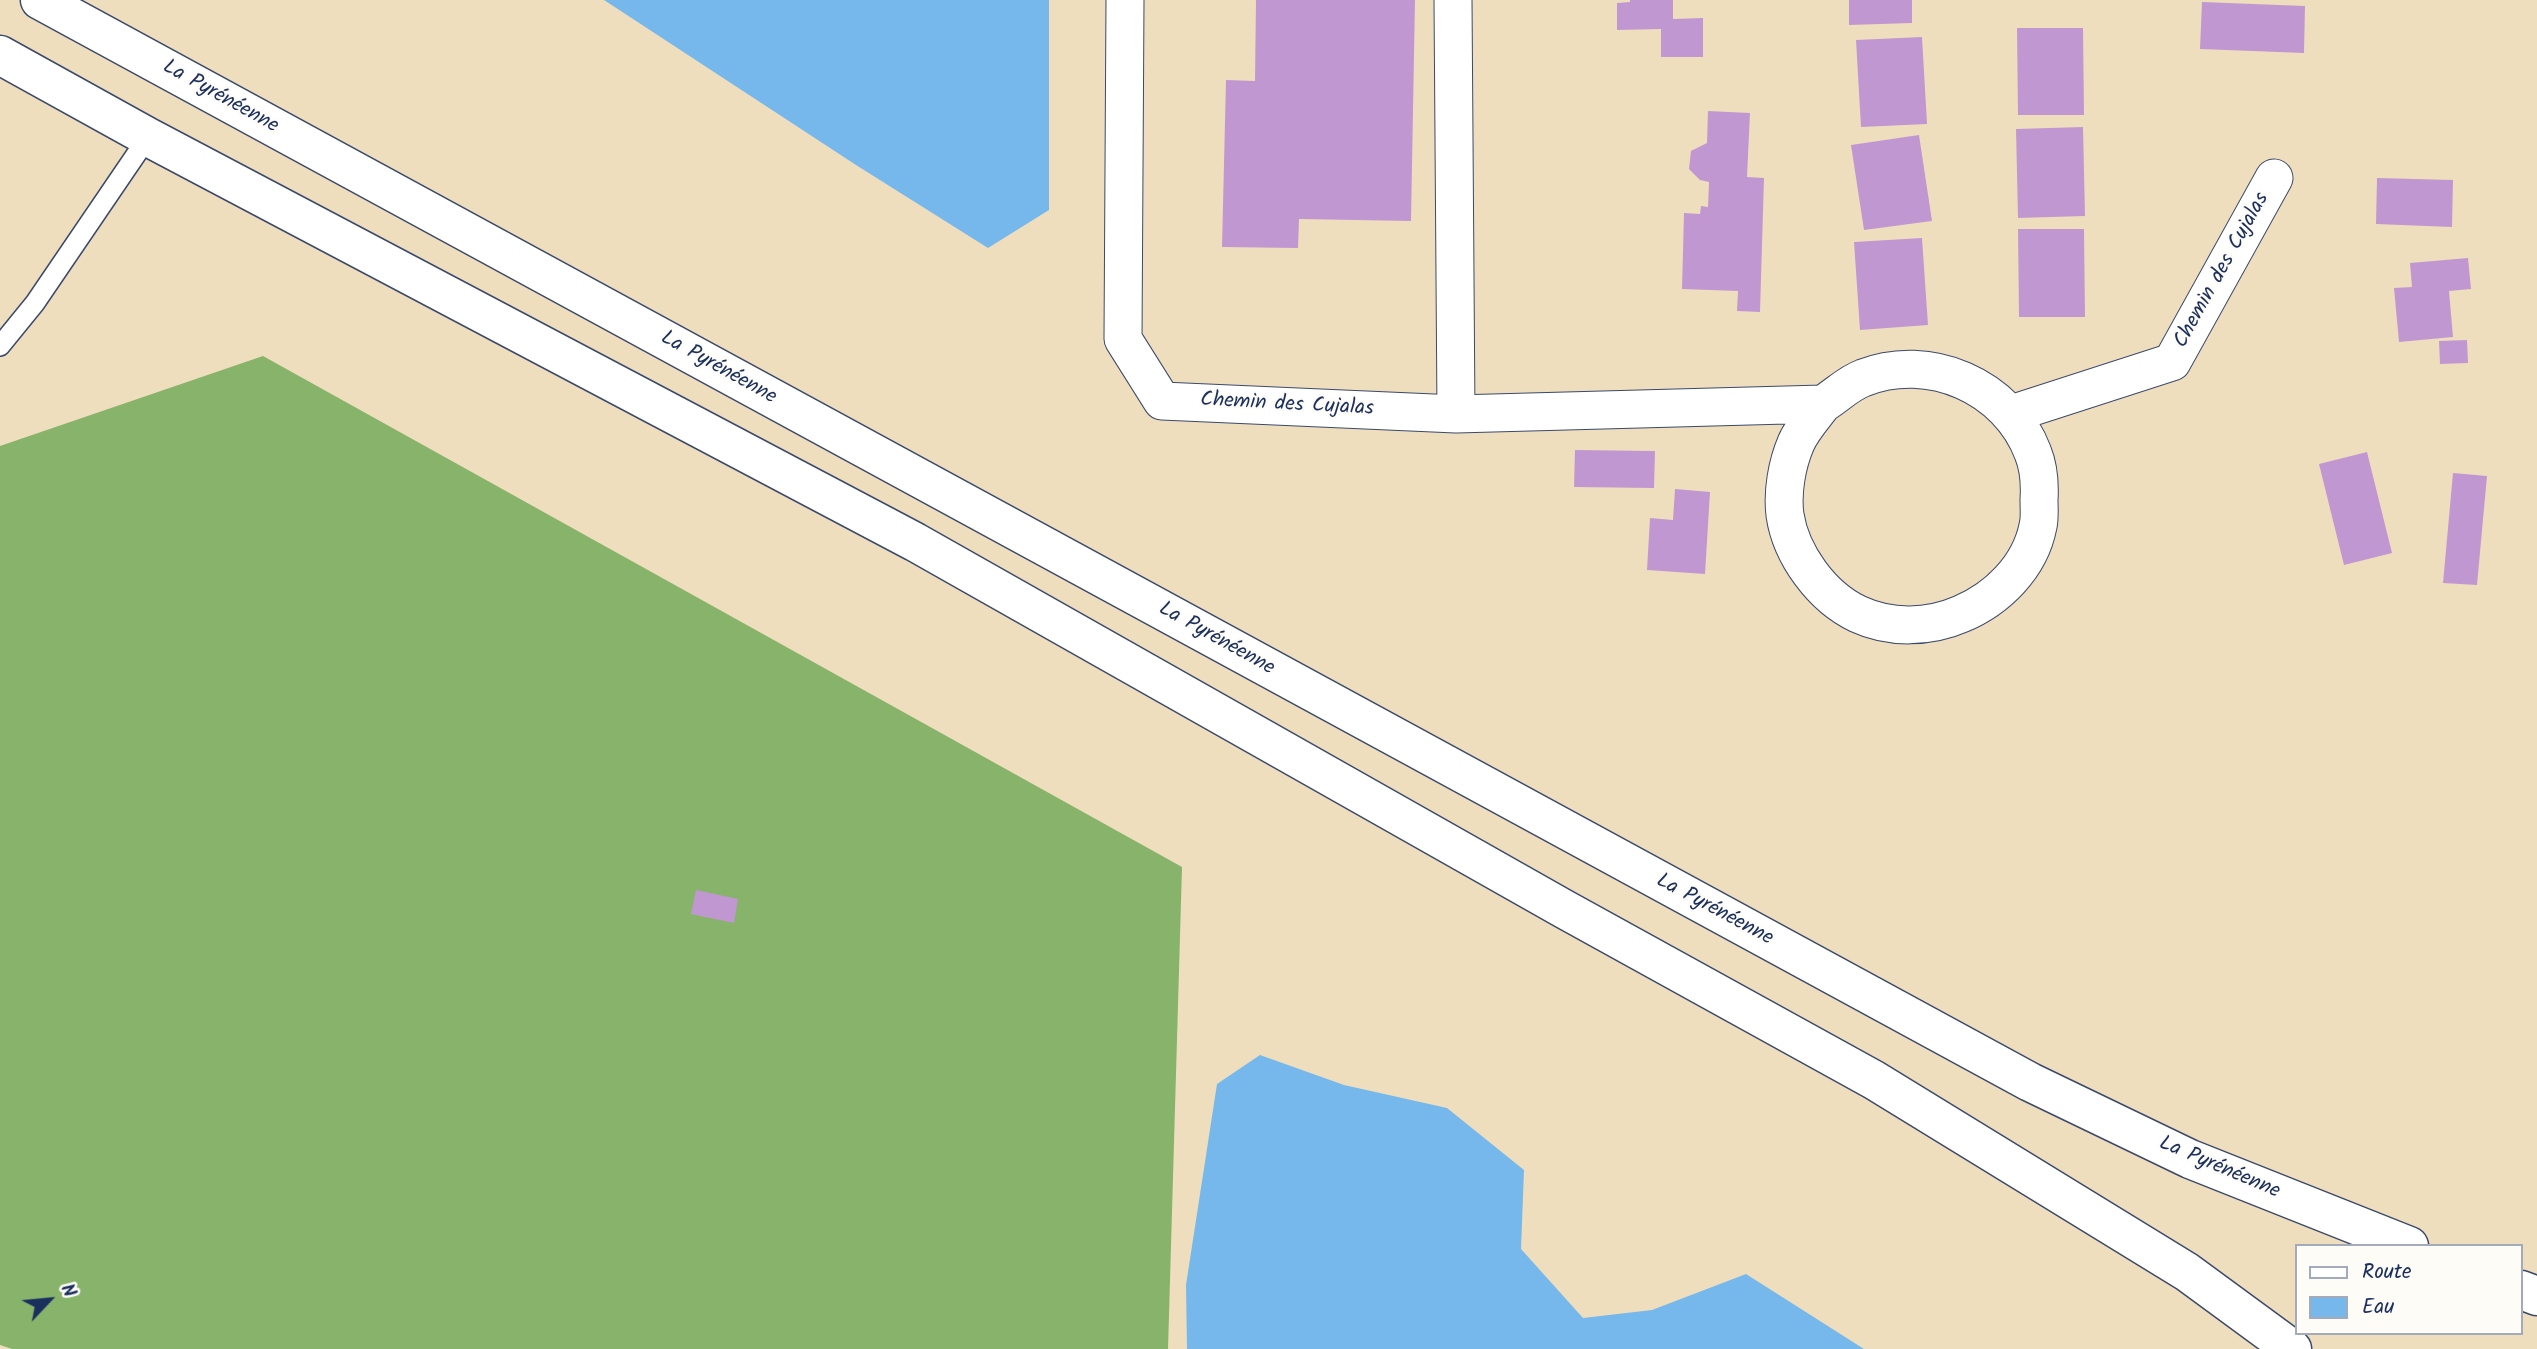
<!DOCTYPE html>
<html>
<head>
<meta charset="utf-8">
<style>
	body { margin:0 }
	#map { position:relative; width:2537px; height:1349px; overflow:hidden; background:#efdebd; font-family:Kalam,sans-serif }
	canvas { display:block }
	.legend { position:absolute; left:2295px; top:1244px; width:228px; height:91px; box-sizing:border-box; background:#fdfcf7; border:2px solid #a3aaba; margin:0; padding:9px 12px; list-style:none; font-size:21px; color:#1b2f5e }
	.legend li { display:flex; align-items:center; gap:14px; height:35px }
	.legend b { width:35px; border:2px solid #a3aaba }
	.north { position:absolute; left:14px; top:1265px; width:70px; height:70px; -webkit-text-stroke:5px #fdfcf7; paint-order:stroke; rotate:64deg; font-size:19px; font-weight:700; line-height:28px; text-align:center; color:#1b2f5e }
	.north::after { content:''; display:block; margin:auto; width:24px; height:32px; background:#1b2f5e; clip-path:polygon(50% 0,100% 100%,50% 72%,0 100%) }
</style>
</head>
<body>
<div id="map">
<canvas width="2537" height="1349"></canvas>
<ul class="legend">
<li><b style="height:9px;background:#fff"></b>Route</li>
<li><b style="height:19px;background:#76b8eb"></b>Eau</li>
</ul>
<div class="north">N</div>
</div>
<script>
const ctx = document.querySelector('canvas').getContext('2d');
ctx.lineJoin = 'round';
function paint(path, color) { ctx.fillStyle = color; ctx.fill(path, 'evenodd'); }
function stroke(path, color, width, dash) { ctx.strokeStyle = color; ctx.lineWidth = width; ctx.lineCap = dash ? 'butt' : 'round'; ctx.setLineDash(dash || []); ctx.stroke(path); }
function drawText(font, color, halo, rows, align = 'center') {
  ctx.font = font + ' Kalam,sans-serif'; ctx.lineWidth = 5; ctx.setLineDash([]); ctx.textBaseline = 'middle'; ctx.strokeStyle = halo; ctx.fillStyle = color; for (const [text, x, y, turn = 0] of rows) {
    ctx.save(); ctx.translate(x, y); ctx.rotate((+turn || 0) * Math.PI / 180); ctx.textAlign = isNaN(turn) ? turn : align; if (halo) ctx.strokeText(text, 0, 0); ctx.fillText(text, 0, 0); ctx.restore();
  }
}
const forest = new Path2D(`
	M 263,356 L 1182,867 L 1168,1349 L 12,1349 L 0,1345 L 0,446 Z`);
const water = new Path2D(`
	M 604,0 L 1049,0 L 1049,210 L 988,248 L 856,165 Z
	M 1260,1055 L 1344,1085 L 1447,1108 L 1524,1170 L 1521,1249 L 1583,1318 L 1652,1310 L 1746,1274 L 1864,1349 L 1187,1349 L 1186,1285 L 1217,1084 Z`);
const building = new Path2D(`
	M 1256,0 L 1415,0 L 1411,221 L 1299,219 L 1298,248 L 1222,247 L 1226,80 L 1255,81 Z
	M 1630,0 L 1673,0 L 1673,19 L 1703,18 L 1703,57 L 1661,57 L 1661,29 L 1617,30 L 1617,3 L 1630,2 Z
	M 1849,0 L 1912,0 L 1912,23 L 1849,25 Z
	M 2202,2 L 2305,6 L 2304,53 L 2200,49 Z
	M 2017,28 L 2083,28 L 2084,115 L 2018,115 Z
	M 1922,37 L 1927,124 L 1861,127 L 1856,40 Z
	M 1708,111 L 1750,113 L 1747,177 L 1764,178 L 1760,312 L 1737,311 L 1738,291 L 1682,289 L 1684,213 L 1700,214 L 1701,206 L 1708,207 L 1709,182 L 1700,180 L 1689,169 L 1691,151 L 1707,143 Z
	M 2083,127 L 2085,216 L 2018,218 L 2016,129 Z
	M 1919,135 L 1932,221 L 1864,230 L 1851,145 Z
	M 2377,178 L 2453,180 L 2452,227 L 2376,224 Z
	M 2018,229 L 2084,229 L 2085,317 L 2019,317 Z
	M 1922,238 L 1928,325 L 1860,330 L 1854,242 Z
	M 2468,258 L 2471,289 L 2449,291 L 2453,337 L 2399,342 L 2394,288 L 2412,287 L 2410,263 Z
	M 2467,340 L 2468,363 L 2440,364 L 2439,341 Z
	M 1575,450 L 1655,451 L 1654,488 L 1574,487 Z
	M 2367,452 L 2392,553 L 2344,565 L 2319,464 Z
	M 2453,473 L 2487,476 L 2477,585 L 2443,583 Z
	M 1675,489 L 1710,492 L 1705,574 L 1647,570 L 1650,518 L 1673,520 Z
	M 696,890 L 738,899 L 734,923 L 691,914 Z`);
const lane = new Path2D(`
	M 0,346 L 35,303 L 148,137`);
const street = new Path2D(`
	M 1125,0 L 1123,339 L 1162,401 L 1456,414 L 1823,404 C 1836,396 1849,383 1863,378 C 1929,352 2008,386 2033,453 C 2039,468 2040,484 2039,500 C 2039,508 2040,518 2038,526 C 2030,567 1997,599 1961,614 C 1929,628 1890,629 1858,614 C 1822,597 1791,555 1785,515 C 1782,492 1787,464 1796,443 C 1802,429 1814,416 1823,404
	M 1453,0 L 1456,414
	M 2011,414 L 2172,362 L 2274,178`);
const highway = new Path2D(`
	M 40,0 L 2030,1082 L 2190,1159 L 2409,1246
	M 0,55 L 148,137 L 915,542 L 1564,909 L 1874,1080 L 2187,1272 L 2292,1349
	M 2521,1290 L 2537,1296`);
const streetNames = [
	["La Pyrénéenne",220,98,29],
	["Chemin des Cujalas",2223,271,-61],
	["La Pyrénéenne",718,369,29],
	["Chemin des Cujalas",1287,406,3],
	["La Pyrénéenne",1216,640,29],
	["La Pyrénéenne",1714,911,28],
	["La Pyrénéenne",2219,1169,23]
];
paint(forest, '#87b36b');
paint(water, '#76b8eb');
paint(building, '#c197d2');
stroke(lane, '#3b496c', 22);
stroke(street, '#3b496c', 39);
stroke(highway, '#3b496c', 41);
stroke(lane, '#fff', 19);
stroke(street, '#fff', 37);
stroke(highway, '#fff', 38);
drawText('21px', '#1b2f5e', '#fdfcf7', streetNames);
</script>
</body>
</html>
